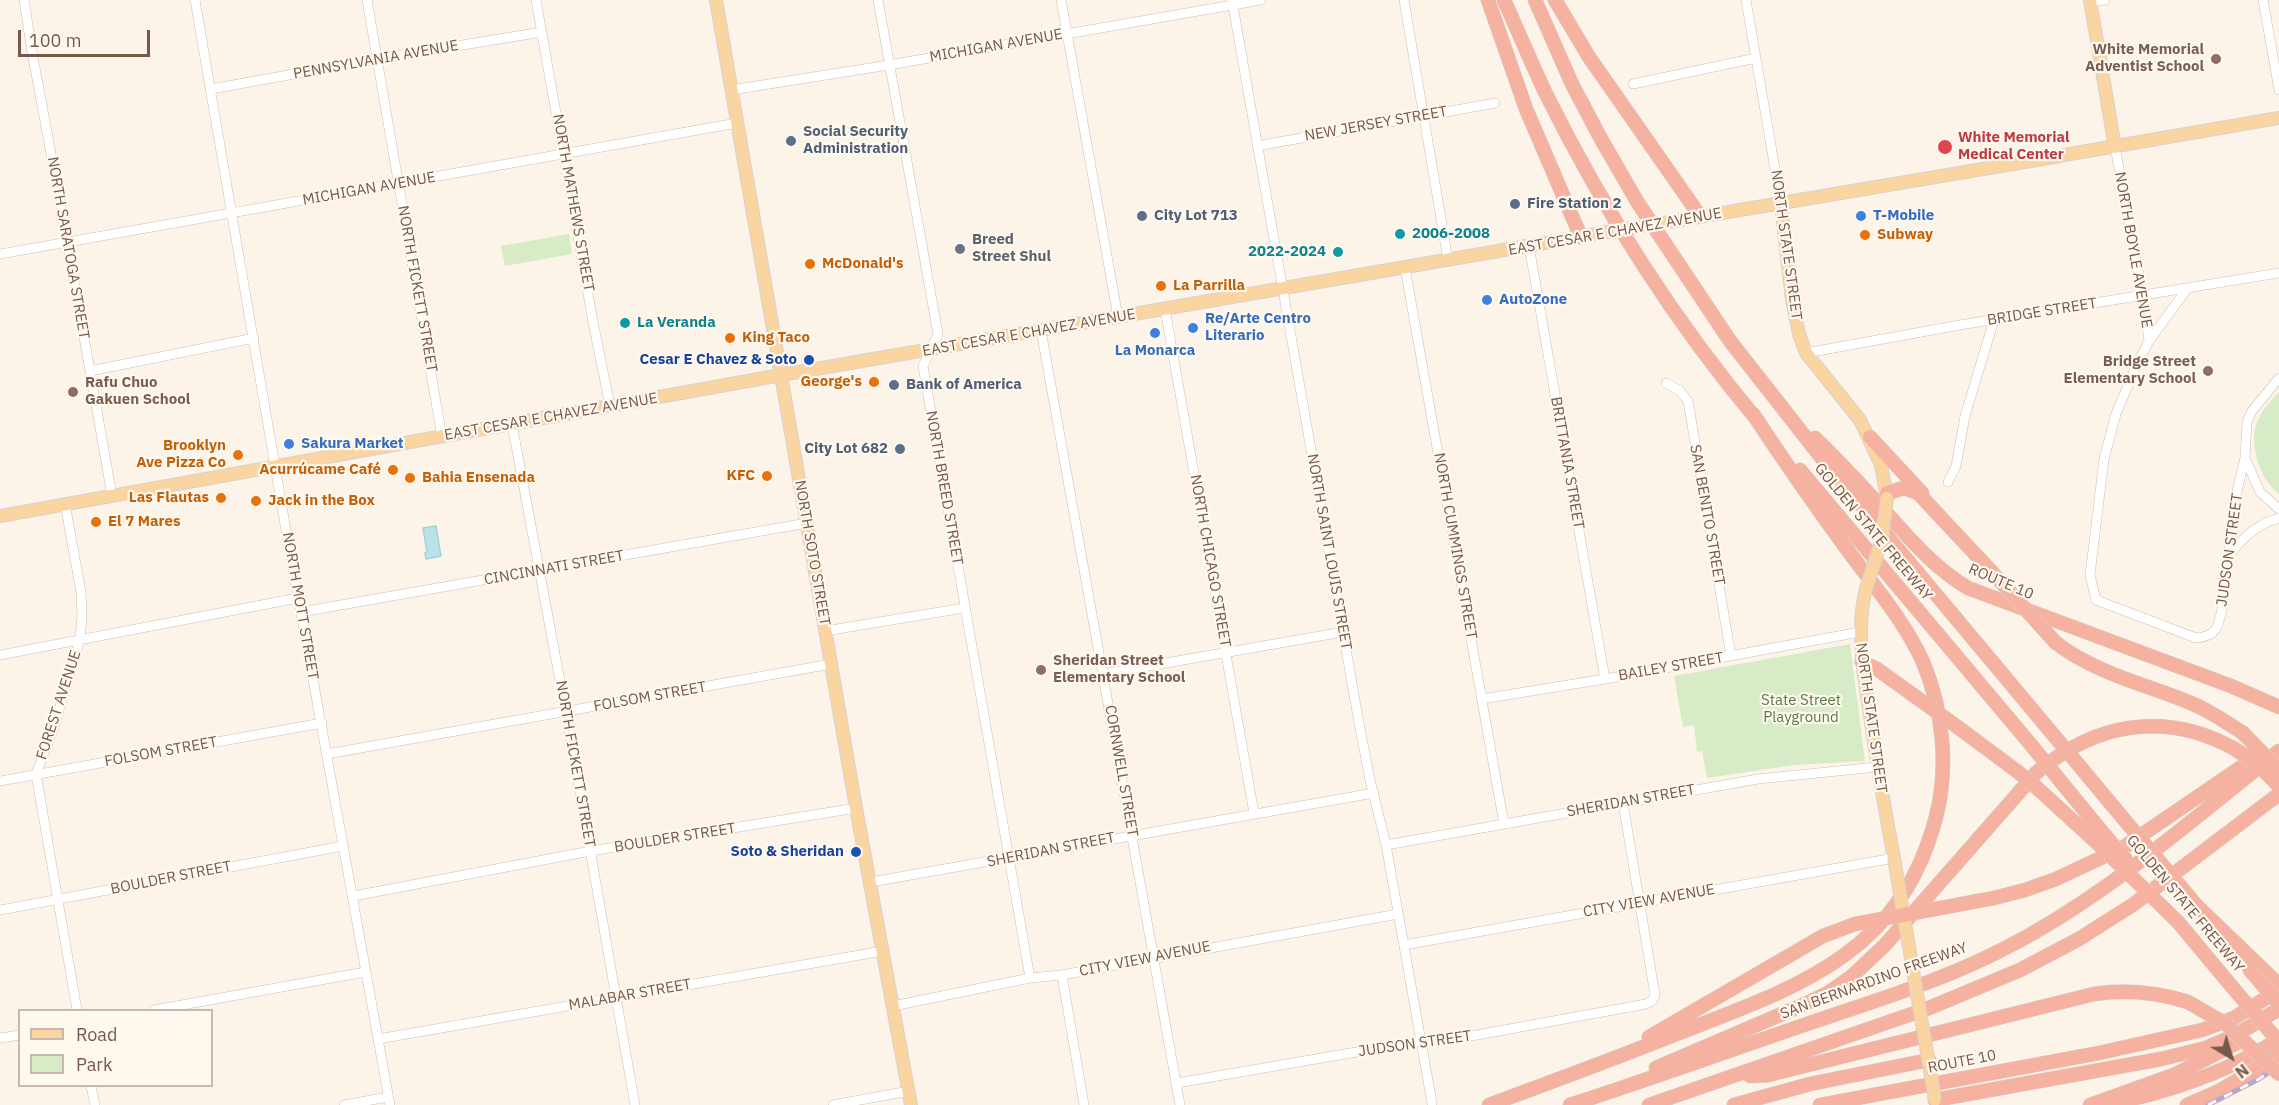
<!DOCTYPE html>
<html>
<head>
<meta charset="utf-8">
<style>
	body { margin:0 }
	#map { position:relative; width:2279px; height:1105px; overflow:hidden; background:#fcf4e8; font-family:"IBM Plex Sans",sans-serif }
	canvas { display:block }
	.legend { position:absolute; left:18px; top:1009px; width:195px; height:78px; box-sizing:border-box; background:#fff8ef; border:2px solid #c9b8ae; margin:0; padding:8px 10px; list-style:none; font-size:18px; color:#77594c }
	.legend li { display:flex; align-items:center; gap:12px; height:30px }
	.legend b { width:30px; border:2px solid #c9b8ae }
	.north { position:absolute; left:2201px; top:1027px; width:60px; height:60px; -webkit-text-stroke:4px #fff8ef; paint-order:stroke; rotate:142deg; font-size:16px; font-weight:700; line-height:24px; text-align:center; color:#77594c }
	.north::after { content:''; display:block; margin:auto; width:21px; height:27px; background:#77594c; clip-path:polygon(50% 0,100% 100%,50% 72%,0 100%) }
	.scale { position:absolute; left:18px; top:30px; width:132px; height:27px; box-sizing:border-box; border:3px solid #77594c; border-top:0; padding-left:8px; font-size:18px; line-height:21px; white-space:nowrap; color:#77594c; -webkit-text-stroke:4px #fff8ef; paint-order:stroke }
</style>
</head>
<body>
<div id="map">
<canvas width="2279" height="1105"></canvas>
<ul class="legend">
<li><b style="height:8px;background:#fad5a1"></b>Road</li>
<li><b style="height:16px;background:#d6ebc6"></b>Park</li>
</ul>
<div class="north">N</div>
<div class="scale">100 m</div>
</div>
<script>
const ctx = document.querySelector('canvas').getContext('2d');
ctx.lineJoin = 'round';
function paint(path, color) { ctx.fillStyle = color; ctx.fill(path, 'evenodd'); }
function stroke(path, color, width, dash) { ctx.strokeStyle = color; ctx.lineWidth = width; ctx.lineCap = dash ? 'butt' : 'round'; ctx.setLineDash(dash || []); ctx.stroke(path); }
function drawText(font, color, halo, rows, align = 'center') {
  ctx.font = font + ' "IBM Plex Sans",sans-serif'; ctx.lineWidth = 4.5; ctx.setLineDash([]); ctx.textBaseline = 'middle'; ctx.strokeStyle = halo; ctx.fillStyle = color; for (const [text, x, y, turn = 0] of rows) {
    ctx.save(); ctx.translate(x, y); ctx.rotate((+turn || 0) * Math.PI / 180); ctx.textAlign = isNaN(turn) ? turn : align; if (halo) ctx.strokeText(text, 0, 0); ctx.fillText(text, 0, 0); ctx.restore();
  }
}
const green = new Path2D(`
	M 569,234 L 572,254 L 505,266 L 501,246 Z
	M 2279,392 L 2279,494 C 2259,479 2247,440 2259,418 C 2264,408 2271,400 2279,392 Z
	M 1850,644 L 1865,761 L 1794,765 L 1707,778 L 1702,751 L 1697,752 L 1694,725 L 1683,727 L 1674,676 Z`);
const water = new Path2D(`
	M 436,526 L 441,556 L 426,559 L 425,553 L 427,552 L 423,528 Z`);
const minor = new Path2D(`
	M 24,0 C 28,22 30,45 35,68 C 62,210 87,353 112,496
	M 195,0 L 286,530 L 390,1105
	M 367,0 L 442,437
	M 536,0 L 593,322 L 610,406
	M 878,0 L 938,334 L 923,366 L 1030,978
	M 1061,0 L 1118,317
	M 1232,0 L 1359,723 L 1370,780 L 1386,845 L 1432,1103
	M 1404,0 L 1448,260
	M 1746,0 L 1781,204
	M 2263,0 L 2279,90
	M 2090,2 L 2105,0
	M 1633,84 L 1756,58
	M 211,89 L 377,59 L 542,32
	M 731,90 L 889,65 L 1261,0
	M 1257,146 L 1495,103
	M 2115,147 L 2143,296 L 2149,341 L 2138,362 L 2116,414 L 2104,459 L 2090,575 L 2096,600 L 2196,638 C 2217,636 2218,628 2222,609 L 2236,495 L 2245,458
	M 1529,246 L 1605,679
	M 0,254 L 737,123
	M 1405,268 L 1504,824
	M 1165,309 L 1254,813
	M 1041,330 L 1180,1105
	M 2149,341 L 2187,289
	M 1806,353 L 1960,325 L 2279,273
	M 90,371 L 254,338
	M 2279,378 L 2252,411 L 2247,422 L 2245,458 L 2260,492 L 2279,509
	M 1666,383 L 1680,391 L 1688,401 L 1731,656
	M 512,424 L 566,713 L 635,1105
	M 1948,482 L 1956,466 L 1965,416 L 1994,320
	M 65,504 L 81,592 L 82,616 L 80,640 L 53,730 L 36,774 L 77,1010
	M 2231,553 C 2243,537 2259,523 2279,518
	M 301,612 L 807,523
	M 825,631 L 964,608
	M 0,655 L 298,598
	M 1103,674 L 1343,632
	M 1482,699 L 1605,679 L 1860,632
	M 327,754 L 831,664
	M 0,781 L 322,723
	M 1386,845 L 1758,779 L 1877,767
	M 871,882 L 1374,793
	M 353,896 L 591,851 L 856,808
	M 0,910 L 343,846
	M 1404,945 L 1894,858
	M 1062,975 L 1084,1105
	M 893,1006 L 1030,978 L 1062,975 L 1398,914
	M 154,1010 L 365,972
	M 0,1038 L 20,1035
	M 378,1039 L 883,951
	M 1177,1083 L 1420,1041 L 1455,1039 L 1646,1004 L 1652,1001 L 1655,995 L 1623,803
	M 91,1086 L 95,1105
	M 344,1105 L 388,1097
	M 833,1105 L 909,1091`);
const major = new Path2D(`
	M 716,0 L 856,808 L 911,1105
	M 2090,0 L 2115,147
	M 2064,155 L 2279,118
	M 1781,204 L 1792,300 L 1799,334 L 1806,353 L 1860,420 L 1881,465 L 1887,498
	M 1669,222 L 2060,156
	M 0,516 L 781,375 L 1608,232
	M 1865,592 C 1856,634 1864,675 1870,716 C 1877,764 1885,811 1894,858`);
const highway = new Path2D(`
	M 1488,0 L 1526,109 L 1581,237
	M 1504,0 C 1518,31 1531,62 1545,92 C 1603,209 1674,321 1758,421
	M 1535,0 L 1572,84 L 1601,139 L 1638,203 L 1730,341 L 1821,457 L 2051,732
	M 1555,0 L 1589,57 L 1700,216
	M 1870,437 L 1922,493
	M 1815,438 C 1839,461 1861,485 1883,509 C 1910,539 1934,568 1968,588 L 2231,686 L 2279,707
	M 1800,470 L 2032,746
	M 1887,493 L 1904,488 L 1918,493 L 1991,571
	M 2056,643 C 2097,674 2145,684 2191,703 C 2210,711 2226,722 2243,733
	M 1862,662 L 1877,669 L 1909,692
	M 1963,731 L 2018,772
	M 2082,769 L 2122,817
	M 2062,783 L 2103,833
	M 2036,787 L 2094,840
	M 1994,898 L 2025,890 L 2056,879 L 2124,847 L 2259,755
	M 2197,906 L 2279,985
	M 2178,922 L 2228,982
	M 1649,1037 L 1823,936 L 1855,924
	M 1656,1068 L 1803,1005 L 1828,993 L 1851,977 L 1885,945 L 2036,773 C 2095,723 2165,710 2235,749
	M 1750,1076 L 1768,1075 L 2094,994 C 2127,989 2157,992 2188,1002
	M 1935,1100 L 2161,1059 L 2206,1048 L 2234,1036 L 2279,1009
	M 1489,1105 C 1554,1081 1619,1057 1684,1031 C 1801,986 1901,952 1936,817 C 1949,767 1943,710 1923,662 C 1905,622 1875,587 1849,552 C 1816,507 1784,461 1753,414
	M 1570,1105 C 1650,1079 1728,1051 1807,1024 C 1877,1000 1949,979 2015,943 C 2111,892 2194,818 2279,751
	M 1649,1105 L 1929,1008 L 2020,970 L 2079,939 L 2134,904 L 2279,794
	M 1734,1105 L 1810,1084 L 1929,1060
	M 1820,1105 L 2099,1053 L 2202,1030 L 2234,1018 L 2279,990
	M 2090,1105 L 2176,1074 L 2237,1043
	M 2104,1105 C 2166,1093 2225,1074 2279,1039
	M 2187,1105 L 2219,1091 L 2279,1056`);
const rail = new Path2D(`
	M 2208,1105 L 2259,1079 L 2279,1066`);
const majorBridge = new Path2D(`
	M 1608,232 L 1669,222
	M 1865,592 L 1882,539 L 1887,498
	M 1894,858 L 1935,1100`);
const highwayBridge = new Path2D(`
	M 1991,571 L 2056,643
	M 1909,692 L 1963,731
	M 2051,732 L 2082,769
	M 2243,733 L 2279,770
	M 2032,746 L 2062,783
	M 2235,749 L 2258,765 L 2279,786
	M 2018,772 L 2036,787
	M 2122,817 L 2197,906
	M 2103,833 L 2127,861
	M 2094,840 L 2178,922
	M 1855,924 L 1994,898
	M 2249,969 L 2279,1004
	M 2228,982 L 2279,1042
	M 2188,1002 L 2226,1024 L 2279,1074`);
const markers = [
	[2216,59,6,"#8d6e63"],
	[791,141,6,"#5c6f8a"],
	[1945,147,8,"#e0444e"],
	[1515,204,6,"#5c6f8a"],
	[1142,216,6,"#5c6f8a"],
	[1861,216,6,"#3f7fe0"],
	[1400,234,6,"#0f9aa8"],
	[1865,235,6,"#e8710a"],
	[960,249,6,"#6b7280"],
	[1338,252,6,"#0f9aa8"],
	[810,264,6,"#e8710a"],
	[1161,286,6,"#e8710a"],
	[1487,300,6,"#3f7fe0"],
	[625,323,6,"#0f9aa8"],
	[1193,328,6,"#3f7fe0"],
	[1155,333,6,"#3f7fe0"],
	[730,338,6,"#e8710a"],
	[809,360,6,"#1a4fb4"],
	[2208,371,6,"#8d6e63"],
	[874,382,6,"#e8710a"],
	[894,385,6,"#5c6f8a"],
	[73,392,6,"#8d6e63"],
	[289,444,6,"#3f7fe0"],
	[900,449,6,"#5c6f8a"],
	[238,455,6,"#e8710a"],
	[393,470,6,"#e8710a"],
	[767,476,6,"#e8710a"],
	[410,478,6,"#e8710a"],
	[221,498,6,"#e8710a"],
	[256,501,6,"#e8710a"],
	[96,522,6,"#e8710a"],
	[1041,670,6,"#8d6e63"],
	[856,852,6,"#1a4fb4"]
];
const streetNames = [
	["MICHIGAN AVENUE",996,46,-10],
	["PENNSYLVANIA AVENUE",376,60,-10],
	["NEW JERSEY STREET",1376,124,-10],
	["MICHIGAN AVENUE",369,189,-10],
	["NORTH MATHEWS STREET",573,203,80],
	["EAST CESAR E CHAVEZ AVENUE",1615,232,-10],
	["NORTH STATE STREET",1786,245,82],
	["NORTH SARATOGA STREET",68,248,80],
	["NORTH BOYLE AVENUE",2133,250,80],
	["NORTH FICKETT STREET",417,289,80],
	["BRIDGE STREET",2042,312,-9],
	["EAST CESAR E CHAVEZ AVENUE",1029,333,-10],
	["EAST CESAR E CHAVEZ AVENUE",551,417,-10],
	["BRITTANIA STREET",1567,463,80],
	["NORTH BREED STREET",944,488,80],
	["SAN BENITO STREET",1707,515,80],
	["GOLDEN STATE FREEWAY",1873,532,50],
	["NORTH CUMMINGS STREET",1455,546,80],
	["JUDSON STREET",2230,550,-82],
	["NORTH SAINT LOUIS STREET",1329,552,80],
	["NORTH SOTO STREET",812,553,80],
	["NORTH CHICAGO STREET",1210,561,80],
	["CINCINNATI STREET",554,568,-10],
	["ROUTE 10",2001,582,23],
	["NORTH MOTT STREET",300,606,80],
	["BAILEY STREET",1671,667,-10],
	["FOLSOM STREET",650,697,-10],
	["FOREST AVENUE",59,705,-72],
	["NORTH STATE STREET",1871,718,82],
	["FOLSOM STREET",161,752,-10],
	["NORTH FICKETT STREET",575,764,80],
	["CORNWELL STREET",1121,771,80],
	["SHERIDAN STREET",1631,801,-10],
	["BOULDER STREET",675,838,-9],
	["SHERIDAN STREET",1051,850,-11],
	["BOULDER STREET",171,878,-11],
	["CITY VIEW AVENUE",1649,901,-10],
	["GOLDEN STATE FREEWAY",2185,904,50],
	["CITY VIEW AVENUE",1145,959,-11],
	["SAN BERNARDINO FREEWAY",1874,981,-20],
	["MALABAR STREET",630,995,-10],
	["JUDSON STREET",1415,1044,-8],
	["ROUTE 10",1962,1062,-11]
];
const educationNames = [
	["White Memorial",2204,50],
	["Adventist School",2204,67],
	["Bridge Street",2196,362],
	["Elementary School",2196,379],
	["Rafu Chuo",85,383,"left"],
	["Gakuen School",85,400,"left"],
	["Sheridan Street",1053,661,"left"],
	["Elementary School",1053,678,"left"]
];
const serviceNames = [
	["Social Security",803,132],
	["Administration",803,149],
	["Fire Station 2",1527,204],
	["City Lot 713",1154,216],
	["Bank of America",906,385],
	["City Lot 682",888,449,"right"]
];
const healthNames = [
	["White Memorial",1958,138],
	["Medical Center",1958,155]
];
const shopNames = [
	["T-Mobile",1873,216],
	["AutoZone",1499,300],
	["Re/Arte Centro",1205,319],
	["Literario",1205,336],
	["La Monarca",1155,351,"center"],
	["Sakura Market",301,444]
];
const cultureNames = [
	["2006-2008",1412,234],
	["2022-2024",1326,252,"right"],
	["La Veranda",637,323]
];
const foodNames = [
	["Subway",1877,235],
	["McDonald's",822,264],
	["La Parrilla",1173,286],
	["King Taco",742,338],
	["George's",862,382,"right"],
	["Brooklyn",226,446,"right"],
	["Ave Pizza Co",226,463,"right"],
	["Acurrúcame Café",381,470,"right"],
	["KFC",755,476,"right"],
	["Bahia Ensenada",422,478],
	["Las Flautas",209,498,"right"],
	["Jack in the Box",268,501],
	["El 7 Mares",108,522]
];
const worshipNames = [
	["Breed",972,240],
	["Street Shul",972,257]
];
const transitNames = [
	["Cesar E Chavez & Soto",797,360],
	["Soto & Sheridan",844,852]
];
const parkNames = [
	["State Street",1801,701],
	["Playground",1801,718]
];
paint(green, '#d6ebc6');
paint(water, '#bce2e7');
stroke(water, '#a2d2d8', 1.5);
stroke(minor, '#d1bdb0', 10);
stroke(major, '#d9d1cd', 14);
stroke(highway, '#d9d1cd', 15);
stroke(minor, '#fff', 9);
stroke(major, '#fad5a1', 12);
stroke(highway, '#f6b2a0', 14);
stroke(rail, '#b6a6c7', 5);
stroke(rail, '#fff8ef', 3, [9]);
stroke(majorBridge, '#d9d1cd', 14, []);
stroke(highwayBridge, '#d9d1cd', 15, []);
stroke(majorBridge, '#fad5a1', 12);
stroke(highwayBridge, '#f6b2a0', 14);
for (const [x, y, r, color] of markers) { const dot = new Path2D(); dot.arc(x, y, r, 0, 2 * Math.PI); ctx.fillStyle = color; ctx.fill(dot); stroke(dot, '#fff8ef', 2); }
drawText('15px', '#77594c', '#fff8ef', streetNames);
drawText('bold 15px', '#785e54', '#fff8ef', educationNames, 'right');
drawText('bold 15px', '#4e5e75', '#fff8ef', serviceNames, 'left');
drawText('bold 15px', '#be3a42', '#fff8ef', healthNames, 'left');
drawText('bold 15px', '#366cbe', '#fff8ef', shopNames, 'left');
drawText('bold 15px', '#0d838f', '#fff8ef', cultureNames, 'left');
drawText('bold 15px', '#c56008', '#fff8ef', foodNames, 'left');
drawText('bold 15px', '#5b616d', '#fff8ef', worshipNames, 'left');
drawText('bold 15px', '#164399', '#fff8ef', transitNames, 'right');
drawText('15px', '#577d43', '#fff8ef', parkNames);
</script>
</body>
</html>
